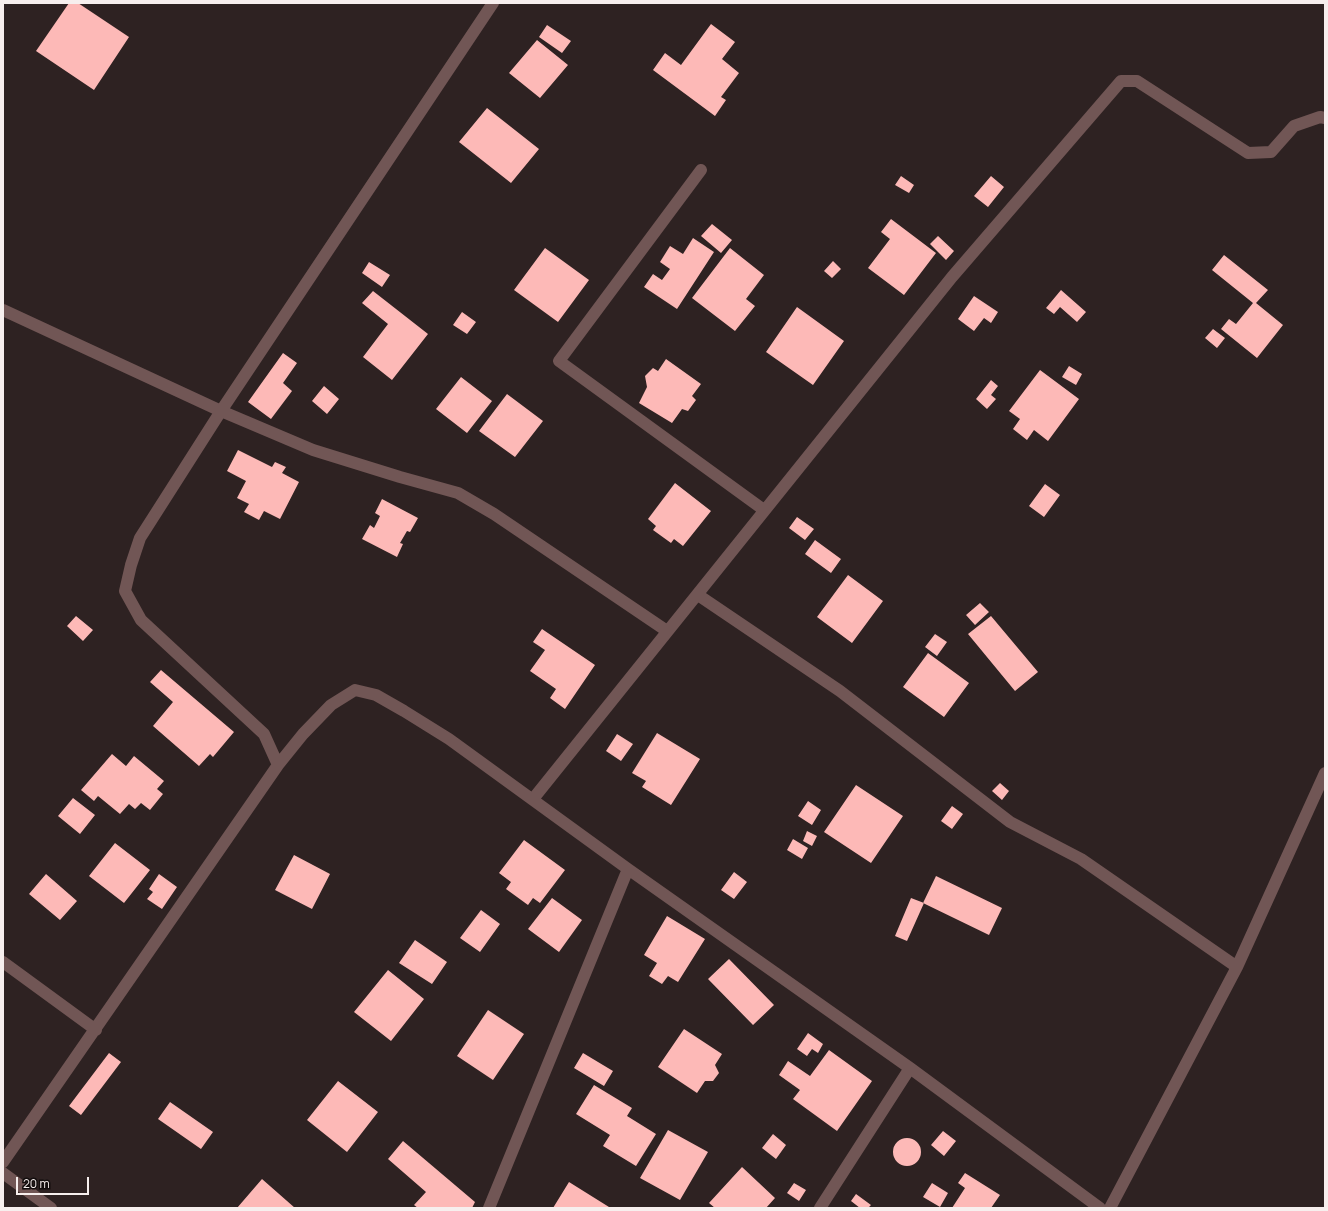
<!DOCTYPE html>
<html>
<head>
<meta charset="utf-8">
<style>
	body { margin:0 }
	#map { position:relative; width:1328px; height:1211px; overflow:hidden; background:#2e2222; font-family:Manrope,sans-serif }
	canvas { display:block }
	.frame { position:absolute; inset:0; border:4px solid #f7efee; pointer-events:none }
	.scale { position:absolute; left:16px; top:1177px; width:73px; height:18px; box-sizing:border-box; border:2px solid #f7efee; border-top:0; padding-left:5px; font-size:12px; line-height:14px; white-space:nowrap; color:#f7efee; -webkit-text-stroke:3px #120d0d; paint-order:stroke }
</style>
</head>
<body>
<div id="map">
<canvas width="1328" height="1211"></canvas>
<div class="frame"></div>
<div class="scale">20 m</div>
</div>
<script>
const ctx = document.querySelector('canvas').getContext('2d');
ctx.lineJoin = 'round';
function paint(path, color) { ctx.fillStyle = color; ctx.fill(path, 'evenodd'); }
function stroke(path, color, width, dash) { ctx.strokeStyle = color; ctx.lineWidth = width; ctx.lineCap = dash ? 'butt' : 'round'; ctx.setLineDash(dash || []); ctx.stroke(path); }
const building = new Path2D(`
	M 69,3 L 78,3 L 129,37 L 94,90 L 36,51 Z
	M 711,24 L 735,42 L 722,59 L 739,73 L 721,97 L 726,100 L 715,116 L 653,70 L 665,53 L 681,65 Z
	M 547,25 L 571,41 L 562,53 L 539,37 Z
	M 537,40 L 568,65 L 540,98 L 509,73 Z
	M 487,108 L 539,149 L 511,183 L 459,142 Z
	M 901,176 L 914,185 L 909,193 L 895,185 Z
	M 991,176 L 1004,187 L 988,207 L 974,196 Z
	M 891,219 L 936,253 L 904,295 L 868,268 L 890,239 L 881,232 Z
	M 712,224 L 732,240 L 721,253 L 701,236 Z
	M 938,236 L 954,251 L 946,260 L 930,244 Z
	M 693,238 L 714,252 L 677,309 L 644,287 L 653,274 L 662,280 L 670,269 L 660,262 L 670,246 L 683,254 Z
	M 545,248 L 589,280 L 558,322 L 514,290 Z
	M 730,248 L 764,275 L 746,299 L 755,306 L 735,331 L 692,298 Z
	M 1224,255 L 1268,290 L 1256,303 L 1283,325 L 1257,358 L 1221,329 L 1229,319 L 1236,324 L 1253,303 L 1212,270 Z
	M 833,261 L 841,269 L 832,278 L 824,271 Z
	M 369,262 L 390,275 L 382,287 L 362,273 Z
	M 1061,290 L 1086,312 L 1077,322 L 1060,307 L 1054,314 L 1046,308 Z
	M 373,291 L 428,334 L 392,380 L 363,357 L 388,324 L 362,303 Z
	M 974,296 L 998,312 L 991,323 L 984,318 L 974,331 L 958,319 Z
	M 797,307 L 844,341 L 813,385 L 766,352 Z
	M 462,312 L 476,322 L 467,334 L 453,325 Z
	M 1213,329 L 1225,338 L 1217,348 L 1205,338 Z
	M 283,353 L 297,363 L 283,383 L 292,391 L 271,419 L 248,402 Z
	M 666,359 L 701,384 L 692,396 L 696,400 L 688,411 L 682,409 L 672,423 L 639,403 L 647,387 L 645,376 L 653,368 L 658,371 Z
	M 1069,366 L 1082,374 L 1076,385 L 1062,377 Z
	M 1040,370 L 1079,399 L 1048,441 L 1034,430 L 1027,440 L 1013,429 L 1020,419 L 1009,411 Z
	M 461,377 L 492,401 L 467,433 L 436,409 Z
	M 991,380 L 998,386 L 991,395 L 996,399 L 987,409 L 976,399 Z
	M 324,386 L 339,399 L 327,414 L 312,401 Z
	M 507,394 L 543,421 L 515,457 L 479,431 Z
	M 238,450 L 272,467 L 275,462 L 286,467 L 282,473 L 299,482 L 280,519 L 264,511 L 259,520 L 244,512 L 249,504 L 237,498 L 246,481 L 227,471 Z
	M 675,483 L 711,511 L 683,546 L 674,539 L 671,543 L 653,530 L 656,526 L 648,519 Z
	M 1045,484 L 1060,495 L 1044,517 L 1029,506 Z
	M 382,499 L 418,518 L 410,532 L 407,531 L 400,543 L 403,544 L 397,557 L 362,539 L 370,525 L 374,528 L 380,516 L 375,513 Z
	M 797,517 L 814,529 L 805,540 L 789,528 Z
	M 815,540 L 841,559 L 831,573 L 805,554 Z
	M 848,575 L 883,601 L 852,643 L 817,617 Z
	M 980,603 L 989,612 L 975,625 L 966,615 Z
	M 76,616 L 93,630 L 83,641 L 67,626 Z
	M 991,616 L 1038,672 L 1015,691 L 968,634 Z
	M 542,629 L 595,665 L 565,709 L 550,698 L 556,689 L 530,671 L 545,650 L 533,642 Z
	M 935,634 L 947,642 L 937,656 L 925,647 Z
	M 928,653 L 969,683 L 944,717 L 903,687 Z
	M 161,670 L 234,732 L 213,757 L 210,754 L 199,766 L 153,726 L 173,702 L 150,682 Z
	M 657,733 L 700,759 L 671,805 L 642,787 L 646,781 L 632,773 Z
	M 617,734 L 633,744 L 621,761 L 606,751 Z
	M 112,754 L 126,766 L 134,756 L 164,781 L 157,789 L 163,794 L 150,810 L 141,803 L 135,809 L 129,804 L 120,814 L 98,796 L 94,801 L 81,790 Z
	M 1000,783 L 1009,791 L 1002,800 L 992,791 Z
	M 856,785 L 903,816 L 871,863 L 824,832 Z
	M 73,798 L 95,815 L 80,834 L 58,816 Z
	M 808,801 L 821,810 L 812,825 L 798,816 Z
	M 952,806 L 963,814 L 952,829 L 941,821 Z
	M 807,831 L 817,836 L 812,846 L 803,841 Z
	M 793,839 L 808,848 L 802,859 L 787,850 Z
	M 524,840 L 565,870 L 540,903 L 533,898 L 528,905 L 506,889 L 511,882 L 499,873 Z
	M 115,843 L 150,870 L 124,903 L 89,876 Z
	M 294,855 L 330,874 L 312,909 L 275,890 Z
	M 734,872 L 747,882 L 734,899 L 721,890 Z
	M 46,874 L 77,901 L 60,920 L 29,894 Z
	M 159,874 L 177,887 L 162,909 L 147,899 L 153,892 L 149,889 Z
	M 936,876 L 1002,908 L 989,935 L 923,903 Z
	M 552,898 L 582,920 L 559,952 L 528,929 Z
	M 911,898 L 924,903 L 907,941 L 895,936 Z
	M 481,910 L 500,924 L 480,952 L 460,938 Z
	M 667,916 L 705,939 L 678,982 L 668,976 L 662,984 L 649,976 L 657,963 L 644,955 Z
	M 415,940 L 447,962 L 432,984 L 399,963 Z
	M 729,959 L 774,1005 L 753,1025 L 708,979 Z
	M 388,970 L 424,999 L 391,1041 L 354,1012 Z
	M 488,1010 L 524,1034 L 493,1080 L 457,1056 Z
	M 684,1029 L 722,1054 L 715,1065 L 719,1073 L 713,1081 L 705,1081 L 697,1093 L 658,1067 Z
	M 808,1033 L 823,1044 L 818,1053 L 812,1049 L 807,1056 L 797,1049 Z
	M 829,1050 L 872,1081 L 837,1131 L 793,1099 L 800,1090 L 779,1075 L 788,1061 L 810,1076 Z
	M 109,1053 L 121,1062 L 81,1115 L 69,1106 Z
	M 583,1053 L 613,1071 L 604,1086 L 574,1068 Z
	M 338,1081 L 378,1112 L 347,1152 L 307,1120 Z
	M 594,1085 L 632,1108 L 627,1116 L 656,1134 L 636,1166 L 603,1146 L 610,1135 L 576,1114 Z
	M 170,1102 L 213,1132 L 201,1149 L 158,1119 Z
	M 668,1130 L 708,1152 L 680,1200 L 640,1178 Z
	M 943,1131 L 956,1141 L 944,1156 L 931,1145 Z
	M 773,1134 L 786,1145 L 776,1159 L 762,1148 Z
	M893 1152a14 14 0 1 1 28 0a14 14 0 1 1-28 0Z
	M 403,1141 L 475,1202 L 472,1208 L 418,1208 L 414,1205 L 426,1192 L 388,1159 Z
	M 742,1167 L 775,1198 L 766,1208 L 715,1208 L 709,1203 Z
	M 965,1173 L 1000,1195 L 991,1208 L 952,1208 L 965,1188 L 958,1183 Z
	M 262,1179 L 295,1208 L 237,1208 Z
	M 569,1182 L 609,1207 L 608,1208 L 553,1208 Z
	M 794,1183 L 806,1190 L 799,1201 L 787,1193 Z
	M 932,1183 L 948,1193 L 940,1207 L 923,1197 Z
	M 856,1194 L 871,1205 L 868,1208 L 860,1208 L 851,1201 Z`);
const minor = new Path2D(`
	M 701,170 L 559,361 L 764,510
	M 3,310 L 221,411 L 313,450 L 400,477 L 458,493 L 494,514 L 667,631
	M 698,595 L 840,691 L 1010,822 L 1081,859 L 1237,967
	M 278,765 L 303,734 L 331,705 L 355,690 L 376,695 L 404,711 L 449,739 L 628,869 L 910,1068 L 1100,1208
	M 533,799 L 952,277 L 1121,81 L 1137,81 L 1248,153 L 1271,152 L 1294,126 L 1320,117 L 1325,118
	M 3,962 L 96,1030
	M 3,1162 L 278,765 L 264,734 L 141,620 L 125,591 L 131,565 L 140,538 L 221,411 L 493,3
	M 3,1173 L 51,1208
	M 489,1208 L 628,869
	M 820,1208 L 910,1068
	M 1110,1208 L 1237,967 L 1325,773`);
paint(building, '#fdb9b7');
stroke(minor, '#715655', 12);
</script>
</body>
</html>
